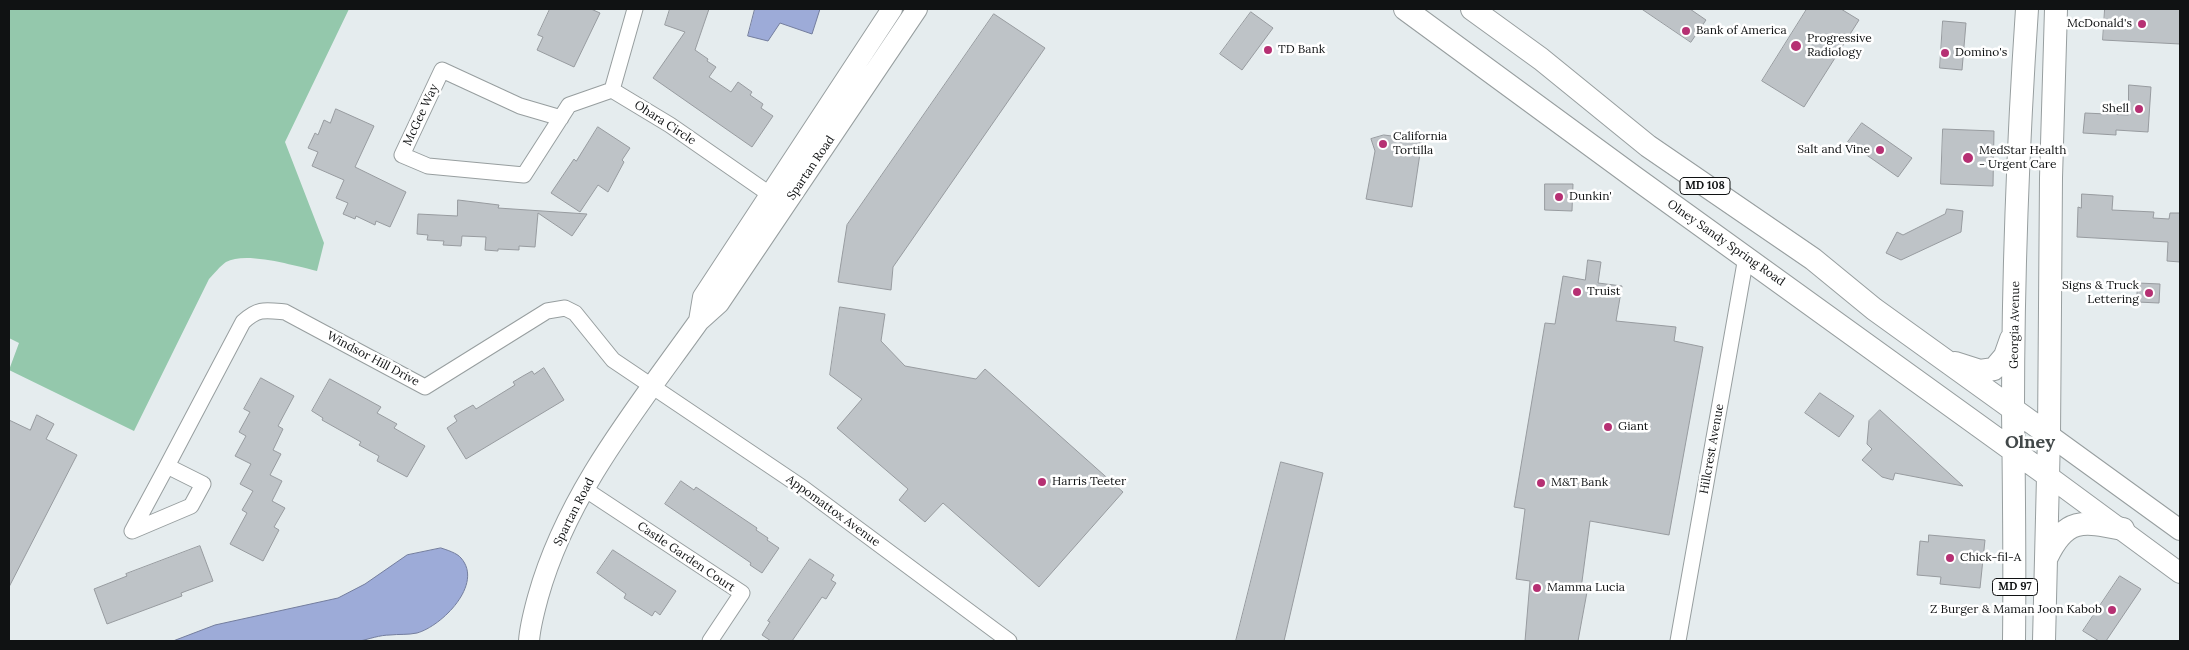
<!DOCTYPE html>
<html>
<head>
<meta charset="utf-8">
<style>
	body { margin:0 }
	#map { position:relative; width:2189px; height:650px; overflow:hidden; background:#e5ecee; font-family:Lora,serif }
	canvas { display:block }
	.frame { position:absolute; inset:0; border:10px solid #101213; pointer-events:none }
</style>
</head>
<body>
<div id="map">
<canvas width="2189" height="650"></canvas>
<div class="frame"></div>
</div>
<script>
const ctx = document.querySelector('canvas').getContext('2d');
ctx.lineJoin = 'round';
function paint(path, color) { ctx.fillStyle = color; ctx.fill(path, 'evenodd'); }
function stroke(path, color, width, dash) { ctx.strokeStyle = color; ctx.lineWidth = width; ctx.lineCap = dash ? 'butt' : 'round'; ctx.setLineDash(dash || []); ctx.stroke(path); }
function drawText(font, color, halo, rows, align = 'center') {
  ctx.font = font + ' Lora,serif'; ctx.lineWidth = 5; ctx.setLineDash([]); ctx.textBaseline = 'middle'; ctx.strokeStyle = halo; ctx.fillStyle = color; for (const [text, x, y, turn = 0] of rows) {
    ctx.save(); ctx.translate(x, y); ctx.rotate((+turn || 0) * Math.PI / 180); ctx.textAlign = isNaN(turn) ? turn : align; if (halo) ctx.strokeText(text, 0, 0); ctx.fillText(text, 0, 0); ctx.restore();
  }
}
const green = new Path2D(`
	M 9,9 L 349,9 L 285,142 L 324,243 L 317,271 C 295,266 246,251 226,262 C 220,266 214,274 209,279 L 134,431 L 9,370 L 19,343 L 9,338 Z`);
const water = new Path2D(`
	M 755,9 L 820,9 L 812,34 L 780,23 L 768,41 L 748,36 Z
	M 441,548 C 447,550 457,553 461,558 C 484,584 442,626 417,633 C 408,635 398,634 390,635 C 380,635 369,639 360,641 L 173,641 L 215,625 L 338,598 L 365,584 L 407,555 Z`);
const building = new Path2D(`
	M 550,9 L 591,9 L 600,13 L 574,67 L 537,50 L 543,37 L 538,35 Z
	M 670,9 L 709,9 L 695,50 L 708,59 L 707,61 L 716,67 L 709,77 L 731,92 L 738,82 L 752,92 L 750,95 L 763,104 L 761,108 L 773,116 L 752,147 L 653,78 L 685,32 L 665,25 Z
	M 1642,9 L 1690,9 L 1706,20 L 1691,42 Z
	M 1807,9 L 1841,9 L 1859,20 L 1804,107 L 1762,81 Z
	M 2105,9 L 2180,9 L 2180,44 L 2103,40 Z
	M 1251,12 L 1273,28 L 1242,70 L 1220,54 Z
	M 994,14 L 1045,48 L 893,267 L 891,290 L 838,282 L 847,225 Z
	M 1943,21 L 1966,23 L 1962,70 L 1940,68 Z
	M 2129,85 L 2151,87 L 2148,132 L 2116,130 L 2116,135 L 2083,133 L 2085,113 L 2128,115 Z
	M 336,109 L 374,126 L 355,167 L 406,192 L 390,227 L 376,221 L 375,225 L 356,216 L 355,219 L 343,214 L 348,203 L 336,198 L 344,180 L 312,166 L 318,152 L 308,148 L 315,133 L 318,135 L 324,120 L 330,123 Z
	M 1862,123 L 1912,158 L 1898,177 L 1848,142 Z
	M 598,127 L 630,148 L 622,160 L 624,162 L 608,192 L 598,185 L 580,212 L 551,193 L 574,159 L 576,161 Z
	M 1943,129 L 1994,131 L 1993,186 L 1941,184 Z
	M 1384,135 L 1422,140 L 1412,207 L 1366,199 L 1375,151 L 1371,139 Z
	M 1545,184 L 1573,184 L 1572,211 L 1545,210 Z
	M 2082,194 L 2113,196 L 2112,210 L 2154,212 L 2153,218 L 2169,219 L 2170,213 L 2180,213 L 2180,262 L 2167,261 L 2168,242 L 2077,237 L 2078,207 L 2081,208 Z
	M 458,200 L 499,205 L 498,208 L 587,214 L 572,236 L 538,213 L 535,247 L 519,246 L 519,250 L 498,249 L 498,251 L 485,250 L 486,237 L 462,236 L 461,246 L 443,245 L 444,241 L 427,240 L 428,235 L 417,234 L 418,214 L 457,216 Z
	M 1947,209 L 1963,211 L 1961,232 L 1901,260 L 1886,253 L 1897,232 L 1903,235 L 1945,214 Z
	M 1588,260 L 1601,262 L 1598,283 L 1622,286 L 1616,321 L 1676,327 L 1674,341 L 1703,347 L 1669,535 L 1590,521 L 1581,589 L 1587,592 L 1578,641 L 1525,641 L 1530,581 L 1516,579 L 1525,509 L 1514,507 L 1545,323 L 1555,324 L 1563,276 L 1585,280 Z
	M 2138,283 L 2160,284 L 2159,303 L 2137,302 Z
	M 840,307 L 885,314 L 881,341 L 905,366 L 976,379 L 985,369 L 1123,492 L 1039,587 L 943,503 L 925,522 L 899,500 L 908,489 L 837,428 L 862,399 L 830,375 Z
	M 544,368 L 564,400 L 466,459 L 447,428 L 457,421 L 454,416 L 473,405 L 476,409 L 515,385 L 513,382 L 523,376 L 532,371 L 534,374 Z
	M 261,378 L 294,396 L 278,426 L 283,429 L 273,450 L 281,454 L 270,475 L 282,481 L 272,501 L 285,508 L 274,527 L 279,530 L 263,561 L 230,544 L 247,513 L 242,510 L 253,491 L 240,484 L 251,464 L 235,456 L 246,436 L 239,432 L 250,412 L 244,409 Z
	M 330,379 L 381,407 L 377,413 L 397,424 L 394,428 L 425,446 L 407,477 L 377,461 L 379,456 L 359,445 L 361,442 L 322,420 L 323,418 L 312,411 Z
	M 1820,393 L 1854,416 L 1839,437 L 1805,413 Z
	M 1880,410 L 1963,486 L 1895,473 L 1893,480 L 1882,477 L 1862,460 L 1872,449 L 1867,444 L 1869,421 Z
	M 37,415 L 54,424 L 46,439 L 77,455 L 9,587 L 9,420 L 30,430 Z
	M 1281,462 L 1323,473 L 1284,641 L 1236,641 Z
	M 681,481 L 694,490 L 696,487 L 757,528 L 756,530 L 768,538 L 767,540 L 779,548 L 762,573 L 750,565 L 751,563 L 665,504 Z
	M 1929,535 L 1985,540 L 1980,588 L 1940,584 L 1941,577 L 1917,575 L 1920,541 L 1928,542 Z
	M 200,546 L 213,581 L 181,593 L 182,596 L 107,624 L 94,589 L 127,576 L 126,574 Z
	M 613,550 L 676,591 L 660,615 L 655,611 L 652,616 L 624,598 L 626,594 L 597,573 Z
	M 810,559 L 834,575 L 831,580 L 836,583 L 826,599 L 822,597 L 792,641 L 771,641 L 762,635 L 770,622 L 768,621 Z
	M 2120,576 L 2141,589 L 2106,641 L 2099,641 L 2083,631 Z`);
const street = new Path2D(`
	M 635,9 L 612,90 L 670,125 L 778,200
	M 561,118 L 520,106 L 442,70 L 402,155 L 428,166 L 524,175 L 569,105 L 612,90
	M 167,466 L 132,531 L 191,506 L 203,484 L 167,466 L 243,322 C 258,308 265,310 285,312 L 425,387 L 547,311 L 565,308 L 575,313 L 613,360 L 803,488 L 1009,641
	M 583,488 L 742,593 L 710,641
	M 1678,641 L 1746,257`);
const secondary = new Path2D(`
	M 699,321 L 703,297 L 892,9
	M 2049,435 L 2180,530
	M 2047,475 L 2180,573
	M 529,641 C 530,626 534,612 538,597 C 567,493 637,408 699,321 L 719,303 L 917,9`);
const primary = new Path2D(`
	M 1405,9 L 1634,177 L 2047,475
	M 1472,9 L 1541,59 L 1648,146 L 1813,259 L 1874,309 L 2049,435
	M 1955,363 L 1980,371 L 1994,369 L 2005,356 L 2011,339
	M 2047,557 C 2066,517 2083,521 2123,529
	M 2014,641 C 2015,564 2014,487 2013,410 C 2013,276 2018,142 2027,9
	M 2044,641 L 2049,435 L 2051,178 L 2056,9`);
const markers = [
	[2142,24,5,"#b63073"],
	[1686,31,5,"#b63073"],
	[1796,46,6,"#b63073"],
	[1268,50,5,"#b63073"],
	[1945,53,5,"#b63073"],
	[2139,109,5,"#b63073"],
	[1383,144,5,"#b63073"],
	[1880,150,5,"#b63073"],
	[1968,158,6,"#b63073"],
	[1559,197,5,"#b63073"],
	[1577,292,5,"#b63073"],
	[2149,293,5,"#b63073"],
	[1608,427,5,"#b63073"],
	[1042,482,5,"#b63073"],
	[1541,483,5,"#b63073"],
	[1950,558,5,"#b63073"],
	[1537,588,5,"#b63073"],
	[2112,610,5,"#b63073"]
];
const shields = [
	[1705,186,50],
	[2015,587,45]
];
const shieldNames = [
	["MD 108",1705,186],
	["MD 97",2015,587]
];
const poiNames = [
	["McDonald's",2132,24,"right"],
	["Bank of America",1696,31],
	["Progressive",1807,39],
	["Radiology",1807,53],
	["TD Bank",1278,50],
	["Domino's",1955,53],
	["Shell",2129,109,"right"],
	["California",1393,137],
	["Tortilla",1393,151],
	["Salt and Vine",1870,150,"right"],
	["MedStar Health",1979,151],
	["- Urgent Care",1979,165],
	["Dunkin'",1569,197],
	["Signs & Truck",2139,286,"right"],
	["Lettering",2139,300,"right"],
	["Truist",1587,292],
	["Giant",1618,427],
	["Harris Teeter",1052,482],
	["M&T Bank",1551,483],
	["Chick-fil-A",1960,558],
	["Mamma Lucia",1547,588],
	["Z Burger & Maman Joon Kabob",2102,610,"right"]
];
const streetNames = [
	["McGee Way",421,115,-65],
	["Ohara Circle",665,123,33],
	["Spartan Road",811,168,-56],
	["Olney Sandy Spring Road",1726,243,35],
	["Georgia Avenue",2015,325,-89],
	["Windsor Hill Drive",373,359,28],
	["Hillcrest Avenue",1712,449,-80],
	["Appomattox Avenue",833,511,36],
	["Spartan Road",574,512,-63],
	["Castle Garden Court",686,557,34]
];
const districtNames = [
	["Olney",2030,443]
];
paint(green, '#94c8ac');
paint(water, '#9dabd8');
stroke(water, '#737d9d', 1);
paint(building, '#bec3c7');
stroke(building, '#979b9f', 1);
stroke(street, '#979e9f', 17);
stroke(secondary, '#979e9f', 22);
stroke(primary, '#979e9f', 24);
stroke(street, '#fff', 15);
stroke(secondary, '#fff', 20);
stroke(primary, '#fff', 22);
for (const [x, y, r, color] of markers) { const dot = new Path2D(); dot.arc(x, y, r, 0, 2 * Math.PI); ctx.fillStyle = color; ctx.fill(dot); stroke(dot, '#fff', 2); }
for (const [x, y, w] of shields) { const box = new Path2D(); box.roundRect(x - w / 2, y - 8.5, w, 17, 4); ctx.fillStyle = '#fff'; ctx.fill(box); stroke(box, '#101213', 1); }
drawText('bold 11px', '#101213', null, shieldNames);
drawText('12px', '#101213', '#fff', poiNames, 'left');
drawText('12px', '#101213', '#fff', streetNames);
drawText('bold 18px', '#424849', '#fff', districtNames);
</script>
</body>
</html>
